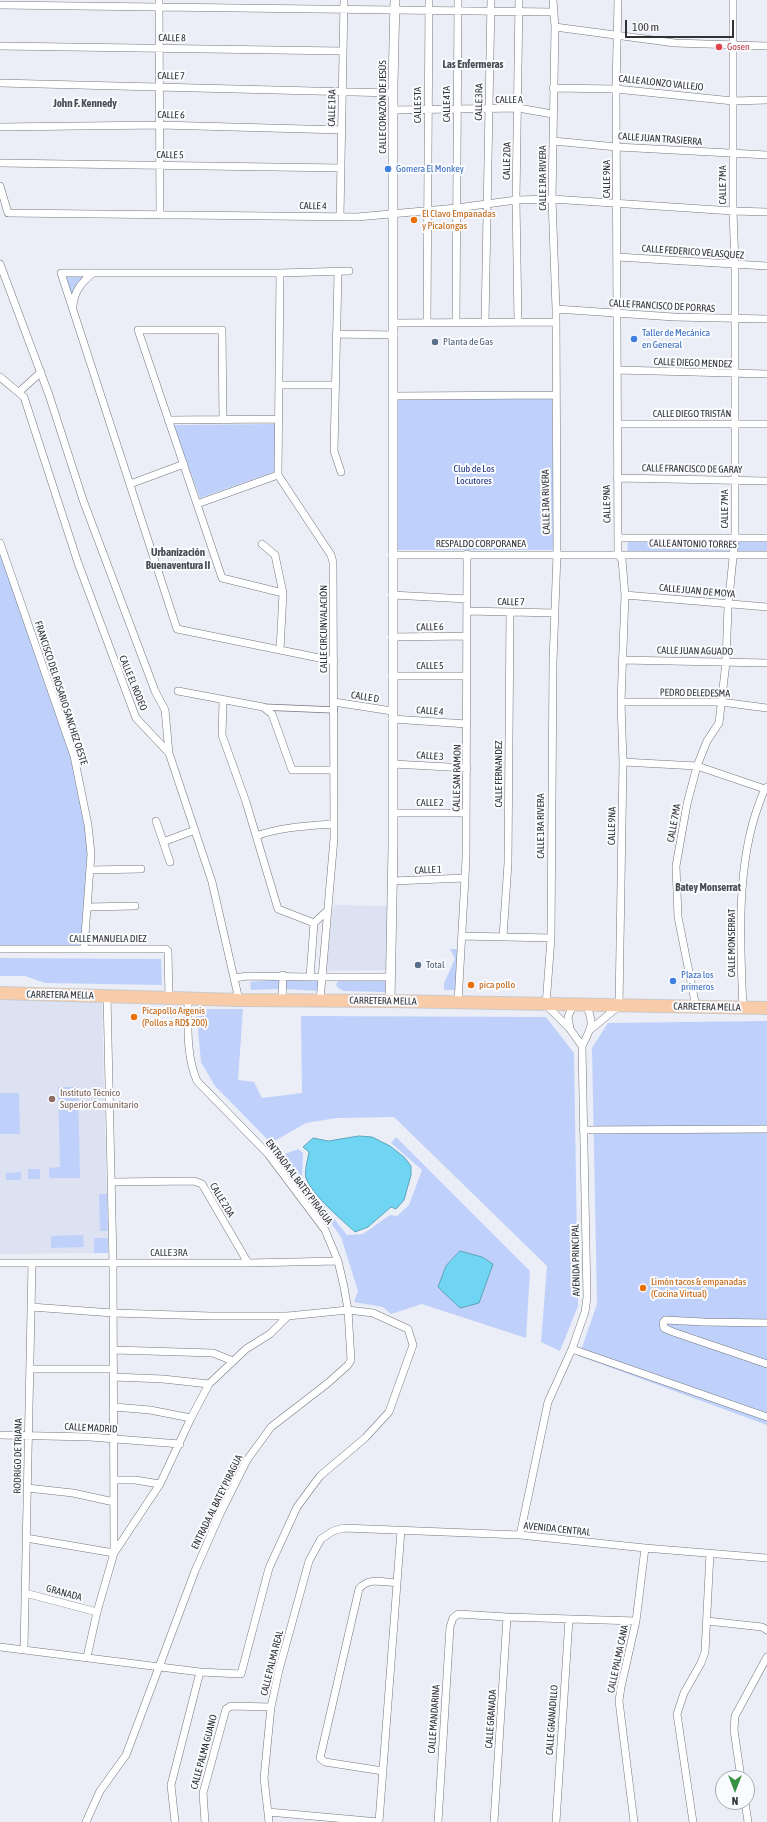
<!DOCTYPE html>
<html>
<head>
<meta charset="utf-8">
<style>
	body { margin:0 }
	#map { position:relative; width:767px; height:1822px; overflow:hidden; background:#ebeef6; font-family:"Asap Condensed",sans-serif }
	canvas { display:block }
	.north { position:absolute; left:715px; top:1770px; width:40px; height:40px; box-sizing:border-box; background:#fafbfe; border:1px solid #aaabae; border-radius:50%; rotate:180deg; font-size:11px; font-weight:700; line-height:16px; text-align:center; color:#313235 }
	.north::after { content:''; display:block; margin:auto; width:14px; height:18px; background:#369143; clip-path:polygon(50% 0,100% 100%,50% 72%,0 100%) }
	.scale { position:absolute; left:625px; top:20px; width:109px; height:18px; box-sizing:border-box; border:2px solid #313235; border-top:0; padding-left:5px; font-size:12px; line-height:14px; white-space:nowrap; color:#313235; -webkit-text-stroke:3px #fafbfe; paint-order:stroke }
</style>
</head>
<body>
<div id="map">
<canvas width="767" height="1822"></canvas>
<div class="north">N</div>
<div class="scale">100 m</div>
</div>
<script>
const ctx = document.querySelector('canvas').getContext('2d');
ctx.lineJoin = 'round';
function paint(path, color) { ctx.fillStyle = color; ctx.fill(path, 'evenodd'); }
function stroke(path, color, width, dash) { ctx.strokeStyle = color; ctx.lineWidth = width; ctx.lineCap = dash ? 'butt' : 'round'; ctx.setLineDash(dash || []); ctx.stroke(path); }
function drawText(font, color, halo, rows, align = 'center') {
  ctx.font = font + ' "Asap Condensed",sans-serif'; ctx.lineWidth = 4; ctx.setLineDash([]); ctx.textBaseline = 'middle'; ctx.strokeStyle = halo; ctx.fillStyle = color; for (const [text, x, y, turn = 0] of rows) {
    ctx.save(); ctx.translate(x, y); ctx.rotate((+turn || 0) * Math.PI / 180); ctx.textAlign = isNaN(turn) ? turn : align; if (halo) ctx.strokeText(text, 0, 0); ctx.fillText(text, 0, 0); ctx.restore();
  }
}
const built = new Path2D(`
	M 333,905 L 387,906 L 386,970 L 326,971 Z
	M 0,997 L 100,1001 L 102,1004 L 108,1253 L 0,1254 Z`);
const green = new Path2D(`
	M 88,276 C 79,281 73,290 71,300 L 64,277 Z
	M 397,399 L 552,399 L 554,550 L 395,550 Z
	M 276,424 L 274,472 L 200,498 L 173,425 Z
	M 628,541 L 767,541 L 767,555 L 627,554 Z
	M 0,543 L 74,756 L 91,854 L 84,949 L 0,948 Z
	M 450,949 L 458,949 L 457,990 L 444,990 L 444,983 L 455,959 Z
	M 0,958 L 161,959 L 162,985 L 45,983 L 25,976 L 0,976 Z
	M 280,979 L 280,989 L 251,990 L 250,982 Z
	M 285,979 L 320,980 L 319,991 L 284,989 Z
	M 339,980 L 385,980 L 385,992 L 343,991 L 337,987 L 336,984 Z
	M 196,1009 L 243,1009 L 238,1080 L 254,1082 L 262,1098 L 302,1093 L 301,1016 L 546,1017 L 574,1053 L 578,1306 L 560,1351 L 541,1342 L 547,1266 L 394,1117 L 336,1118 L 306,1123 L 271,1143 L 215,1086 L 201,1062 Z
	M 767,1021 L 767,1425 L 579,1356 L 597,1304 L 592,1048 L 608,1023 Z
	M 58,1087 L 78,1087 L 80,1178 L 49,1178 L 49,1168 L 60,1167 Z
	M 0,1093 L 19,1093 L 20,1134 L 0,1134 Z
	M 396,1137 L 530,1271 L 526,1338 L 422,1304 L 391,1314 L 383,1307 L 354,1302 L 358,1291 L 341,1237 L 282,1155 L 298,1149 L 303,1153 L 302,1178 L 347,1235 L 363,1234 L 390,1215 L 397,1216 L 409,1205 L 422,1170 L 391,1143 Z
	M 28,1169 L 40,1169 L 40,1179 L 28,1179 Z
	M 21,1172 L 21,1180 L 6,1180 L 6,1173 Z
	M 99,1194 L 107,1194 L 108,1231 L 100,1231 Z
	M 83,1235 L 84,1247 L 51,1248 L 51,1236 Z
	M 94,1238 L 108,1238 L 108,1253 L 94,1253 Z`);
const water = new Path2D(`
	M 359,1136 L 372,1137 L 390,1146 L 404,1157 L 411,1166 L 411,1175 L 404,1200 L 396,1209 L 391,1207 L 368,1227 L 355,1232 C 342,1220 312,1195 306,1178 C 304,1171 308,1159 309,1152 L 303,1147 L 313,1138 L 328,1141 Z
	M 460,1251 L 482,1257 L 493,1264 L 479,1303 L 460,1308 L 438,1287 L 446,1266 Z`);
const pedestrian = new Path2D(`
	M 263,707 L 334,710`);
const minor = new Path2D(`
	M 159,0 L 160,215
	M 553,0 L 555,27 L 552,199 L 556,309 L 557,554 L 553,662 L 551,938 L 546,1005 L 570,1029 L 582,1046
	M 0,5 L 553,12
	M 555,27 L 675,43 L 767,46
	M 0,46 L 343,51
	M 0,83 L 393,93
	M 553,88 L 616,89 L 733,101 L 767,100
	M 393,110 L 518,108 L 553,114
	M 0,127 L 160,125 L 342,130
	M 553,141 L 617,147 L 767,155
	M 0,163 L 341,168
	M 0,186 L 8,213 L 357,217 L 457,208 L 516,200 L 552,199 L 733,211 L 767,212
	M 340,217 L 344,0
	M 617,257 L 767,266
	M 0,264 L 49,395 L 83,500 L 155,691 L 165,710 L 169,753
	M 338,272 L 334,451 L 341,472
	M 280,273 L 278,475 L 331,555 L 333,562 L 334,838 L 320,1001
	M 73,306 C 74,291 82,282 93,273
	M 556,309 L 674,317 L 767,319
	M 518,322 L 516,200 L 519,0
	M 394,323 L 556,322
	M 427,323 L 429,0
	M 456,323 L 458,0
	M 485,323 L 491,0
	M 336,334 L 394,335
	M 618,370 L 767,374
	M 0,377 L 24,397 L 78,563 L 136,718 L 169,753 L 212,882 L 239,1000
	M 279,385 L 335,385
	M 19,392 L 41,372
	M 394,396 L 556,395
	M 168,420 L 279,419
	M 223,420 L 222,330 L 138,330 L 222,578 L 283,593
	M 618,424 L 767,424
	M 617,478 L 767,481
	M 130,484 L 184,464
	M 197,504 L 278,475
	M 618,538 L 767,538
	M 0,543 L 74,756 L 88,825 L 91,854 L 84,949
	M 262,544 L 275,555 L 283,593 L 280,650
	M 392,555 L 767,555
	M 392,595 L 467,599
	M 625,595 L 767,607
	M 467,611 L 555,613
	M 392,637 L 467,636
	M 622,660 L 767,663
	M 334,661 L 177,629 L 61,273 L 280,273 L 349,271
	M 392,676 L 467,676
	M 178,691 L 263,707 L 272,714 L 292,770 L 334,770
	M 223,701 L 222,735 L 246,802 L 278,909 L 314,923
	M 334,702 L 392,711
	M 621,702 L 721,702 L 767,708
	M 392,719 L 467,724
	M 623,762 L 697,766 L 765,789
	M 393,764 L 467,768
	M 393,813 L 466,813
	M 156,821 L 170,862
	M 256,836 C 281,827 307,826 334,824
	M 163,842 L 195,830
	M 90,870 L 141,869
	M 393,881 L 465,878
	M 87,907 L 135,906
	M 327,911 L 314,923 L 310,977 L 391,977
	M 462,936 L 551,938
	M 503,937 L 508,863 L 510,612
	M 0,949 L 166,949 L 168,951 L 169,998
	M 235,978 L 247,976 L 310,977
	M 282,1000 L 283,975
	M 458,1003 L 466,859 L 467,554
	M 696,1007 L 678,917 L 676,866 L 687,804 L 697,766 L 707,741 L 719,723 L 726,662 L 728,607 L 735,538 L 735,265 L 733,211 L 733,0
	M 743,1008 C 740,944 736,864 759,804 C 761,798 763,791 767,787
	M 570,1029 L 568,1017 L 573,1005
	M 591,1029 L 619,1006 L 623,762 L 621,702 L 625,595 L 622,560 L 618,554 L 616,89 L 618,0
	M 583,1130 L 767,1129
	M 111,1182 L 194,1181 L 202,1184 L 248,1263
	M 0,1263 L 248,1263 L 338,1261
	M 767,1323 L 704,1322 L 665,1320 L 663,1323 L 664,1328 L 673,1332 L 767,1364
	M 572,1349 L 767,1417
	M 114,1350 L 213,1353 L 233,1361
	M 30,1369 L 114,1369
	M 114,1377 L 163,1379 L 209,1384
	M 114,1407 L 150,1410 L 191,1418
	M 0,1435 L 90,1437 L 180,1444
	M 115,1480 L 135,1480 L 160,1484
	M 27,1488 L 73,1493 L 114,1502
	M 520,1535 L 548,1402 L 572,1349 L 585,1312 L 587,1297 L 582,1046 C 591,1028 595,1024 586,1005
	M 26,1538 L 114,1553 L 160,1484 L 191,1418 L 209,1384 L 246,1349 L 270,1334 L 288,1316
	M 25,1593 L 97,1612
	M 707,1621 L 762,1627 L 767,1630
	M 0,1647 L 200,1672 L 241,1674 L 269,1568 L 297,1507 L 320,1476 L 365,1438 L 389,1412 L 413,1345 L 408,1329 L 373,1313 L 348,1310 L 288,1316 L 211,1316 L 113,1313 L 31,1307
	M 24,1649 L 32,1263
	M 87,1657 L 97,1612 L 114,1553 L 113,1263 L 107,995
	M 383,1771 L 325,1762 L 320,1758 L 359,1589 C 368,1577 383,1582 397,1583
	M 741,1778 L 734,1730 L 735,1716 L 767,1657
	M 745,1802 L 748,1822
	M 268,1812 L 379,1822
	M 86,1822 L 100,1791 L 126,1755 L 195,1571 L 220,1514 L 247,1460 L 271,1427 L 328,1383 L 348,1365 L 351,1360 L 348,1310 L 344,1287 L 338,1261 L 325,1230 L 268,1154 L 197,1081 C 186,1056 188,1025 188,999
	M 175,1822 L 171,1785 L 200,1672
	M 205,1822 L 203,1793 L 226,1709 L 231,1706 L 271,1707
	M 269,1822 L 264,1778 L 271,1707 L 279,1670 L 309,1561 L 321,1539 L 333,1531 L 344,1528 L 520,1535 L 645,1548 L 767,1558
	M 379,1822 L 401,1530
	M 438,1822 L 450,1627 L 453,1618 L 458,1614 L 507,1617 L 636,1621
	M 494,1822 L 507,1617
	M 556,1822 L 569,1619
	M 634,1822 L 619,1701 L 621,1687 L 636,1621 L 645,1548
	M 693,1822 L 677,1714 L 684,1693 L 701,1663 L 705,1652 L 710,1553`);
const tertiary = new Path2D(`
	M 390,1001 L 393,848 L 393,85 L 395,0`);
const primary = new Path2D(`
	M 0,993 L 239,1000 L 390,1001 L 767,1008`);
const markers = [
	[719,47,4,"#e0444e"],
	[388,169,4,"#3f7fe0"],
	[414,220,4,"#e8710a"],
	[634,339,4,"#3f7fe0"],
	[435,342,4,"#5c6f8a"],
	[418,965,4,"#5c6f8a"],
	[673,981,4,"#3f7fe0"],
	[471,985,4,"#e8710a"],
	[134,1017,4,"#e8710a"],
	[52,1099,4,"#8d6e63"],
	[643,1288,4,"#e8710a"]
];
const streetNames = [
	["CALLE 8",172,38,1],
	["CALLE 7",171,76,1],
	["CALLE ALONZO VALLEJO",661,83,6],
	["CALLE A",509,100],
	["CALLE 3RA",479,102,-89],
	["CALLE 4TA",447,104,-90],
	["CALLE 5TA",418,105,-90],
	["CALLE CORAZÓN DE JESÚS",383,107,-90],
	["CALLE 1RA",332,108,-89],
	["CALLE 6",171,115,1],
	["CALLE JUAN TRASIERRA",660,139,4],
	["CALLE 5",170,155,1],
	["CALLE 2DA",507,161,-89],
	["CALLE 1RA RIVERA",543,178,-90],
	["CALLE 9NA",607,179,-90],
	["CALLE 7MA",723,185,-90],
	["CALLE 4",313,206,1],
	["CALLE FEDERICO VELASQUEZ",693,252,4],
	["CALLE FRANCISCO DE PORRAS",662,306,3],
	["CALLE DIEGO MENDEZ",693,363,2],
	["CALLE DIEGO TRISTÁN",692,414],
	["CALLE FRANCISCO DE GARAY",692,469,1],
	["CALLE 1RA RIVERA",546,502,-91],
	["CALLE 9NA",607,504,-91],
	["CALLE 7MA",725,509,-90],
	["RESPALDO CORPORANEA",481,544],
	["CALLE ANTONIO TORRES",693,544,1],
	["CALLE JUAN DE MOYA",697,591,5],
	["CALLE 7",511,602,1],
	["CALLE 6",430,627,-1],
	["CALLE CIRCUNVALACIÓN",324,629,-90],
	["CALLE JUAN AGUADO",695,651,1],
	["CALLE 5",430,666],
	["CALLE EL RODEO",133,683,68],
	["FRANCISCO DEL ROSARIO SANCHEZ OESTE",61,693,72],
	["PEDRO DELEDESMA",695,693,1],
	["CALLE D",365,697,9],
	["CALLE 4",430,711,4],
	["CALLE 3",430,756,4],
	["CALLE FERNANDEZ",499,774,-90],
	["CALLE SAN RAMON",457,778,-89],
	["CALLE 2",430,803],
	["CALLE 7MA",674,823,-80],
	["CALLE 1RA RIVERA",541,826,-90],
	["CALLE 9NA",612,826,-89],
	["CALLE 1",428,870,-2],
	["CALLE MANUELA DIEZ",108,939],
	["CALLE MONSERRAT",732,943,-90],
	["CARRETERA MELLA",60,995,1],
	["CARRETERA MELLA",383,1001,1],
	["CARRETERA MELLA",707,1007,1],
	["ENTRADA AL BATEY PIRAGUA",299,1182,53],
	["CALLE 2DA",222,1200,59],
	["CALLE 3RA",169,1253],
	["AVENIDA PRINCIPAL",576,1260,-91],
	["CALLE MADRID",91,1428,3],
	["RODRIGO DE TRIANA",18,1456,-89],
	["ENTRADA AL BATEY PIRAGUA",217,1502,-64],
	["AVENIDA CENTRAL",557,1529,6],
	["GRANADA",64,1593,15],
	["CALLE PALMA CANA",618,1659,-78],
	["CALLE PALMA REAL",272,1663,-76],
	["CALLE MANDARINA",434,1719,-86],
	["CALLE GRANADA",491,1719,-86],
	["CALLE GRANADILLO",552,1720,-86],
	["CALLE PALMA GUANO",204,1752,-75]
];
const healthNames = [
	["Gosen",727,47]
];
const shopNames = [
	["Gomera El Monkey",396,169],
	["Taller de Mecánica",642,333],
	["en General",642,345],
	["Plaza los",681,975],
	["primeros",681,987]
];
const foodNames = [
	["El Clavo Empanadas",422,214],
	["y Picalongas",422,226],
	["pica pollo",479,985],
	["Picapollo Argenis",142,1011],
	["(Pollos a RD$ 200)",142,1023],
	["Limón tacos & empanadas",651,1282],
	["(Cocina Virtual)",651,1294]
];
const serviceNames = [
	["Planta de Gas",443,342],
	["Total",426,965]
];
const parkNames = [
	["Club de Los",474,469],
	["Locutores",474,481]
];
const educationNames = [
	["Instituto Técnico",60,1093],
	["Superior Comunitario",60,1105]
];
const neighbourhoodNames = [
	["Las Enfermeras",473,65],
	["John F. Kennedy",85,104],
	["Urbanización",178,553],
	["Buenaventura II",178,566],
	["Batey Monserrat",708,888]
];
paint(built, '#dce2f1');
paint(green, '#bfd0fa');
paint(water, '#70d5f3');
stroke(water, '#5da4ba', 1);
stroke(pedestrian, '#74777d', 7);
stroke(minor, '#74777d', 8);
stroke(tertiary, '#74777d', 10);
stroke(primary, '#c9caca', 14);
stroke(pedestrian, '#fff', 5.5);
stroke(minor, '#fff', 7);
stroke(tertiary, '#fff', 9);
stroke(primary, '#f8cba9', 12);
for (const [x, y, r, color] of markers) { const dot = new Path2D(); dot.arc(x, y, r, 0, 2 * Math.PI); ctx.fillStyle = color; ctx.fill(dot); stroke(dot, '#fafbfe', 1.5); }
drawText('10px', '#313235', '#fafbfe', streetNames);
drawText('10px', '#be3a42', '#fafbfe', healthNames, 'left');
drawText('10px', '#366cbe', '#fafbfe', shopNames, 'left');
drawText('10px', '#c56008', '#fafbfe', foodNames, 'left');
drawText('10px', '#4e5e75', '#fafbfe', serviceNames, 'left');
drawText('10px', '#1e3582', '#fafbfe', parkNames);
drawText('10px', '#785e54', '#fafbfe', educationNames, 'left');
drawText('bold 11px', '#494c52', '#fafbfe', neighbourhoodNames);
</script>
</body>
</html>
